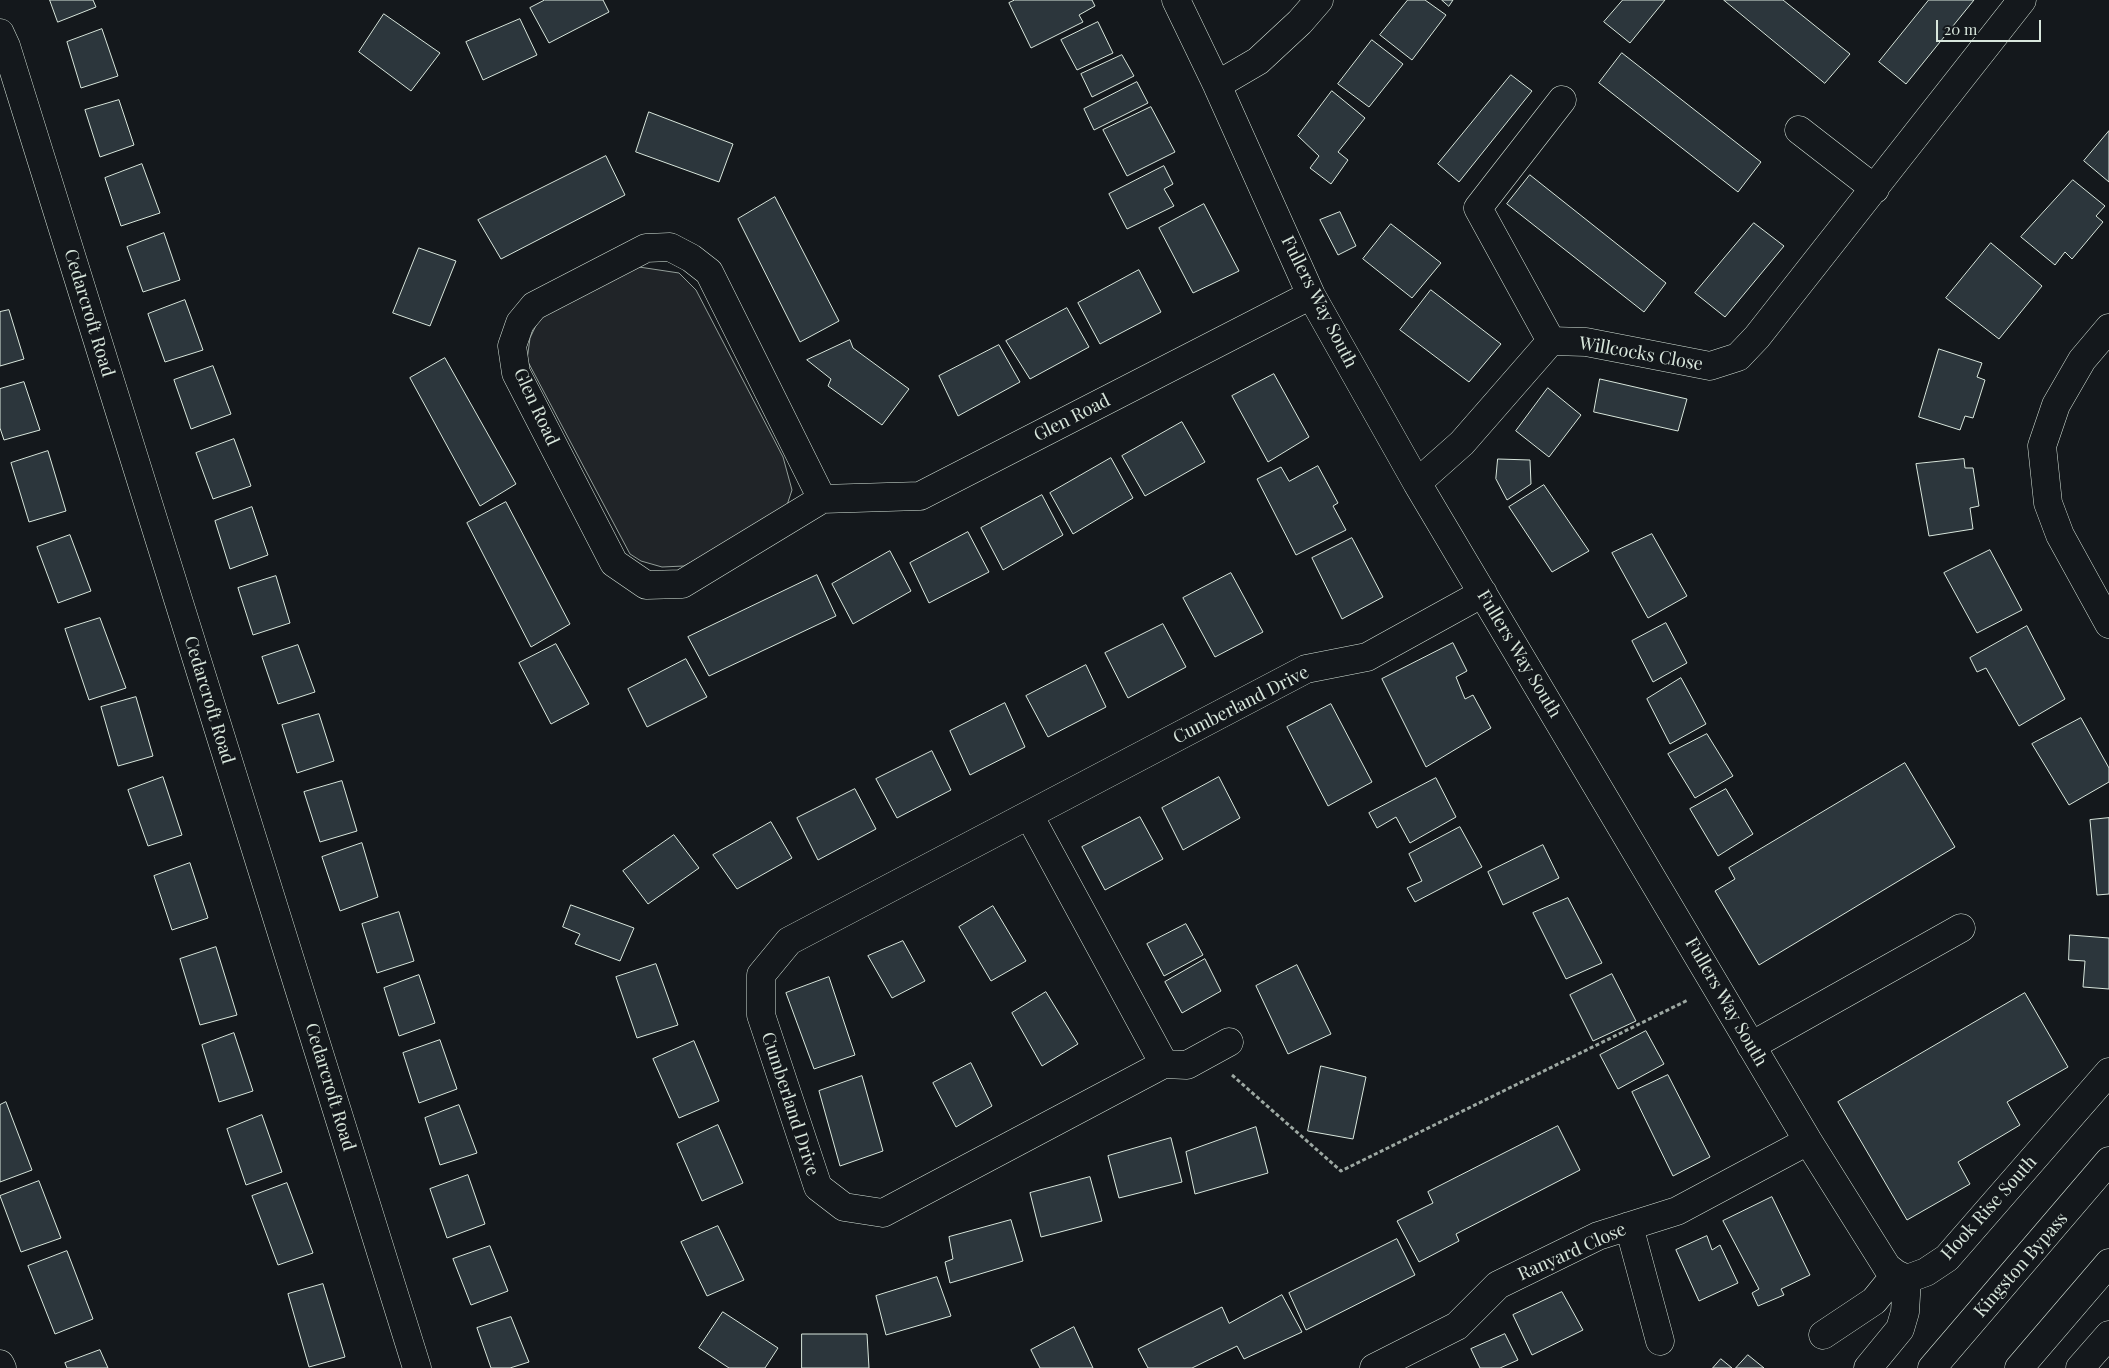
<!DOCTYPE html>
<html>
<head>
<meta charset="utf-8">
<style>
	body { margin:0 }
	#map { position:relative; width:2109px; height:1368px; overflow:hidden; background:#14181c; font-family:"Playfair Display",serif }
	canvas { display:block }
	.scale { position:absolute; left:1936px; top:20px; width:105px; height:22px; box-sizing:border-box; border:2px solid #d8e6dc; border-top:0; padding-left:6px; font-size:15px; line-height:18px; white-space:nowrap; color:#d8e6dc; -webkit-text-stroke:4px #14181c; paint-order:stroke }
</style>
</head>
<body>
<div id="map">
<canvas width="2109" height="1368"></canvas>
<div class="scale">20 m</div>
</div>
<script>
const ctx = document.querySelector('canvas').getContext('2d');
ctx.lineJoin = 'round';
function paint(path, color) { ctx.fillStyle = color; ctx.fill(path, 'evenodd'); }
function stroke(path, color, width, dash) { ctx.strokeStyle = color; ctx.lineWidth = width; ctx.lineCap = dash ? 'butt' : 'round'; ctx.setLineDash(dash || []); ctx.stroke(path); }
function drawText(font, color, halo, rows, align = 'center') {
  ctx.font = font + ' "Playfair Display",serif'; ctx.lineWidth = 4; ctx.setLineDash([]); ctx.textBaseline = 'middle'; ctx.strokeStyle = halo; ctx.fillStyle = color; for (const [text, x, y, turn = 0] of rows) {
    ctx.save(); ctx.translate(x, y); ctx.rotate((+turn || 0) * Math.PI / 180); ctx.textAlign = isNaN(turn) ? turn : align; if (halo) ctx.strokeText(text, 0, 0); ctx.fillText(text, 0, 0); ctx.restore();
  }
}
const green = new Path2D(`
	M 639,267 L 679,273 L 696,290 L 783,457 L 792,490 L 787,505 L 769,520 L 684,566 L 662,567 L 641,561 L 630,554 L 527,360 L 530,338 L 540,317 Z`);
const building = new Path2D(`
	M 50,0 L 93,0 L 96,7 L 58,22 Z
	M 545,0 L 603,0 L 609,12 L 549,43 L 530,8 Z
	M 1015,0 L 1092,0 L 1095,6 L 1079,15 L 1083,22 L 1031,48 L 1009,3 Z
	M 1408,0 L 1425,0 L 1446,15 L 1412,60 L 1380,35 Z
	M 1442,0 L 1453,0 L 1449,6 Z
	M 1623,0 L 1665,0 L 1630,43 L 1604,22 Z
	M 1724,0 L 1783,0 L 1850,54 L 1825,83 Z
	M 1929,0 L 1974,0 L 1906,84 L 1879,62 Z
	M 384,14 L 440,53 L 411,91 L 359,52 Z
	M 520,19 L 537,55 L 483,80 L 466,42 Z
	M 1098,22 L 1113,53 L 1077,70 L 1061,40 Z
	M 102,29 L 118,76 L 81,88 L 67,42 Z
	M 1372,40 L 1403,64 L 1369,107 L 1338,84 Z
	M 1622,53 L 1761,162 L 1738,192 L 1599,83 Z
	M 1122,55 L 1134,76 L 1092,97 L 1081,74 Z
	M 1511,75 L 1532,91 L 1459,182 L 1438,164 Z
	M 1137,82 L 1148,103 L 1094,130 L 1084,109 Z
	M 1332,91 L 1365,118 L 1338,152 L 1348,160 L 1331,184 L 1310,168 L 1319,156 L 1298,136 Z
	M 119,100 L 134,145 L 100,157 L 85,110 Z
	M 1151,107 L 1175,152 L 1127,176 L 1103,130 Z
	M 649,112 L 733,144 L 719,182 L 636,152 Z
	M 2109,131 L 2109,182 L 2084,161 Z
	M 606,156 L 625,195 L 501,259 L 478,220 Z
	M 142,164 L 160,213 L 121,226 L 105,178 Z
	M 1164,166 L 1173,184 L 1164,189 L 1174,206 L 1127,229 L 1109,194 Z
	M 1530,175 L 1666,283 L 1644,312 L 1507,204 Z
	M 2073,180 L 2105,206 L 2096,216 L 2103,222 L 2072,259 L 2065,252 L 2055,265 L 2021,237 Z
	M 775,197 L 839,321 L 800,342 L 738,219 Z
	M 1204,204 L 1239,271 L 1193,293 L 1159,228 Z
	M 1340,212 L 1356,246 L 1338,255 L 1320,220 Z
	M 1754,223 L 1784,246 L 1725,317 L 1695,293 Z
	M 1391,224 L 1441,263 L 1412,298 L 1363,259 Z
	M 164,233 L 180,280 L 143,292 L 127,247 Z
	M 1991,243 L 2042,286 L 1999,339 L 1946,298 Z
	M 419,248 L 456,261 L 430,326 L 393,313 Z
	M 1139,270 L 1161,312 L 1100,344 L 1078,303 Z
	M 1431,290 L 1501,344 L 1469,382 L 1400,330 Z
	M 185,300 L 203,350 L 165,362 L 148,314 Z
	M 1067,308 L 1089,347 L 1030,379 L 1006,341 Z
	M 9,310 L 24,359 L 0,366 L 0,312 Z
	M 850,340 L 853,348 L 909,389 L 882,425 L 828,386 L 831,379 L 807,360 Z
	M 999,345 L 1020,382 L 958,416 L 939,376 Z
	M 1939,349 L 1982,363 L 1977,377 L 1985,380 L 1973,418 L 1965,416 L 1960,430 L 1919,417 Z
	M 445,358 L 516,484 L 480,506 L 410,378 Z
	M 213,366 L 231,414 L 191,429 L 174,380 Z
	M 1274,374 L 1309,437 L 1268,462 L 1232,396 Z
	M 1600,379 L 1687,399 L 1678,431 L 1594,412 Z
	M 24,382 L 40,430 L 4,440 L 0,428 L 0,389 Z
	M 1548,388 L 1581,415 L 1549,457 L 1516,431 Z
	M 1182,422 L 1205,462 L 1145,496 L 1122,456 Z
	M 234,439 L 251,486 L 213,499 L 196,453 Z
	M 48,451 L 66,511 L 29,522 L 11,463 Z
	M 1111,458 L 1133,498 L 1073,534 L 1050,493 Z
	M 1498,459 L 1530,460 L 1531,484 L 1507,500 L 1496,479 Z
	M 1964,459 L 1965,468 L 1973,468 L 1979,506 L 1970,508 L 1973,529 L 1929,536 L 1916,464 Z
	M 1318,466 L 1338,503 L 1333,506 L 1346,530 L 1296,555 L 1257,479 L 1281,467 L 1289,481 Z
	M 1544,485 L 1589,551 L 1552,572 L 1509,507 Z
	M 1042,495 L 1063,535 L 1003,570 L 981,528 Z
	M 506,502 L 570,624 L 531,647 L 467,523 Z
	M 252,507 L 268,555 L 230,569 L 215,521 Z
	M 968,532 L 989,572 L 929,603 L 910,563 Z
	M 1652,534 L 1687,596 L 1648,618 L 1612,553 Z
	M 70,535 L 91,591 L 58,603 L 37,547 Z
	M 1352,538 L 1383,597 L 1342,619 L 1312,558 Z
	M 1990,550 L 2022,610 L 1977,633 L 1944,573 Z
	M 890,551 L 911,591 L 853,624 L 832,584 Z
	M 1231,573 L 1263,632 L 1215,657 L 1183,598 Z
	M 817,575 L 836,616 L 709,676 L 688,637 Z
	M 276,576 L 290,623 L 253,635 L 238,588 Z
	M 100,618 L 126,688 L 89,700 L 65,629 Z
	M 1666,623 L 1687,663 L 1653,682 L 1632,641 Z
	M 1163,624 L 1186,667 L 1128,698 L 1105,653 Z
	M 2027,626 L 2065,699 L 2019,726 L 1986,668 L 1977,672 L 1970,658 Z
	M 1453,643 L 1467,671 L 1456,677 L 1465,699 L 1473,695 L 1491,728 L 1426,767 L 1382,679 Z
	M 556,644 L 589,704 L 551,724 L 519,663 Z
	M 298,645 L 315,692 L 278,704 L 262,657 Z
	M 686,659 L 707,697 L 647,727 L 628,689 Z
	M 1086,665 L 1106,707 L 1048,737 L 1026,696 Z
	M 1681,678 L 1706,724 L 1670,744 L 1647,699 Z
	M 136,697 L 153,756 L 118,766 L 101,707 Z
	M 1005,703 L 1025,747 L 970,775 L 950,731 Z
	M 1331,704 L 1372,782 L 1328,806 L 1287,727 Z
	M 319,714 L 334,761 L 297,773 L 282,725 Z
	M 2081,718 L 2109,768 L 2109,782 L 2069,805 L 2032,744 Z
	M 1707,734 L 1733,776 L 1695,798 L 1668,754 Z
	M 932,751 L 951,790 L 897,818 L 876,779 Z
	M 1905,763 L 1955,847 L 1759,965 L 1715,891 L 1735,879 L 1729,868 Z
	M 163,777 L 182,835 L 148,846 L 128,790 Z
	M 1219,777 L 1240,818 L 1183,850 L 1162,808 Z
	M 1436,778 L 1456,817 L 1410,843 L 1396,817 L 1377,828 L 1369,813 Z
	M 342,781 L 357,831 L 320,842 L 304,792 Z
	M 855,789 L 876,829 L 818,860 L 797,818 Z
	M 1726,789 L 1753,834 L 1718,856 L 1690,809 Z
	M 1140,817 L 1163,859 L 1105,890 L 1082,847 Z
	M 2109,818 L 2109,894 L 2097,895 L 2090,820 Z
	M 771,822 L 792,858 L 737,889 L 713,855 Z
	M 1460,827 L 1482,867 L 1415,902 L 1407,888 L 1422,881 L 1409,854 Z
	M 674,835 L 699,868 L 648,904 L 623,871 Z
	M 362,843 L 378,897 L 340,911 L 322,857 Z
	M 1543,845 L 1559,878 L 1503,905 L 1488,872 Z
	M 190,863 L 208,918 L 172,930 L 154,876 Z
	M 1568,898 L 1602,963 L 1566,979 L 1533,913 Z
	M 571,905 L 634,928 L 620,961 L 575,944 L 580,934 L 563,927 Z
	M 993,906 L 1026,961 L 991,981 L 959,927 Z
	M 399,912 L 414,961 L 377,973 L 362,924 Z
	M 1186,924 L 1203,955 L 1164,976 L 1147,944 Z
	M 2070,935 L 2109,938 L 2109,989 L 2083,987 L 2085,961 L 2069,960 Z
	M 903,941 L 925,981 L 892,998 L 868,956 Z
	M 216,947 L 237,1015 L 200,1025 L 180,959 Z
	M 1205,959 L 1221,991 L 1182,1013 L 1165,982 Z
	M 656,964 L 678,1025 L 637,1038 L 616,977 Z
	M 1297,965 L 1331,1034 L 1288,1054 L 1256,986 Z
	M 1612,974 L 1636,1021 L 1593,1041 L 1570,995 Z
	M 419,975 L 435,1023 L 399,1036 L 384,988 Z
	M 829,977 L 855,1055 L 814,1069 L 786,993 Z
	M 1046,992 L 1078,1044 L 1042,1066 L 1012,1013 Z
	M 2025,993 L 2068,1067 L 2007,1102 L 2020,1125 L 1958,1162 L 1970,1184 L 1907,1220 L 1838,1102 Z
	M 1646,1031 L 1664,1064 L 1618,1089 L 1600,1055 Z
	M 234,1033 L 253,1091 L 219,1102 L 202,1045 Z
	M 440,1040 L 457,1089 L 419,1103 L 403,1053 Z
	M 694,1041 L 719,1101 L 679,1118 L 653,1059 Z
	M 971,1063 L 992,1106 L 956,1127 L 933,1083 Z
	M 1321,1066 L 1366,1077 L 1353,1139 L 1308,1131 Z
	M 1668,1075 L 1710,1157 L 1673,1176 L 1632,1092 Z
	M 862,1076 L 883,1151 L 840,1166 L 819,1091 Z
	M 6,1102 L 32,1170 L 0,1182 L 0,1105 Z
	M 459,1105 L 477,1153 L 440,1165 L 425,1118 Z
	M 262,1115 L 282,1172 L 246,1185 L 227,1129 Z
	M 718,1125 L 743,1183 L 702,1201 L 677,1144 Z
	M 1558,1126 L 1580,1170 L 1456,1234 L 1459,1241 L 1419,1262 L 1397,1221 L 1433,1203 L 1428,1192 Z
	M 1256,1127 L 1268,1173 L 1195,1194 L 1186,1152 Z
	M 1171,1138 L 1182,1182 L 1119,1198 L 1108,1156 Z
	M 468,1175 L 485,1224 L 447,1238 L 430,1189 Z
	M 1090,1177 L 1102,1221 L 1041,1237 L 1030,1193 Z
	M 39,1181 L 61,1238 L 21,1252 L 0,1196 Z
	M 287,1183 L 313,1253 L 278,1265 L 252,1196 Z
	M 1772,1197 L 1810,1275 L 1781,1289 L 1784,1295 L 1758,1306 L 1752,1293 L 1759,1289 L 1723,1221 Z
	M 1011,1220 L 1023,1261 L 950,1283 L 945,1262 L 953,1259 L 949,1237 Z
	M 718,1226 L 744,1280 L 707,1296 L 681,1242 Z
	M 1707,1236 L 1712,1250 L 1720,1245 L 1738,1283 L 1699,1301 L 1676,1250 Z
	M 1397,1239 L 1415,1275 L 1306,1330 L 1289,1293 Z
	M 490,1246 L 508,1291 L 471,1305 L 453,1259 Z
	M 67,1251 L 93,1319 L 55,1334 L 28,1266 Z
	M 937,1277 L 951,1316 L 886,1335 L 876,1296 Z
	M 323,1284 L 345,1357 L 309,1367 L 288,1294 Z
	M 1562,1292 L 1583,1330 L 1532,1355 L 1513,1315 Z
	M 1282,1295 L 1302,1332 L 1244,1359 L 1237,1346 L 1192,1368 L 1148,1368 L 1138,1349 L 1222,1307 L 1229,1323 Z
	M 723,1312 L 778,1348 L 765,1368 L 729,1368 L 699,1348 Z
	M 511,1317 L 529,1362 L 510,1368 L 491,1368 L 477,1328 Z
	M 1074,1327 L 1093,1368 L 1040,1368 L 1031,1350 Z
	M 802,1334 L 867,1334 L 869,1368 L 802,1368 Z
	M 1505,1334 L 1518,1360 L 1500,1368 L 1480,1368 L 1471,1349 Z
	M 100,1350 L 108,1368 L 67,1368 L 65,1363 Z
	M 1748,1355 L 1764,1368 L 1736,1368 Z
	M 1721,1359 L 1732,1368 L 1713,1368 Z`);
const path = new Path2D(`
	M 1232,1075 L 1341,1171 L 1688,1000`);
const minor = new Path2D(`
	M 1176,0 L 1217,85 L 1311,295 L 1417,483 L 1808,1141 L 1887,1267 L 1896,1274 L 1907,1279
	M 0,33 L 6,46 L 417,1368
	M 1217,85 L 1258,61 L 1300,22 L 1319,0
	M 1799,130 L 1875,189
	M 2109,328 L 2082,360 L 2056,405 L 2042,446 L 2048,503 L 2060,535 L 2109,624
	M 1551,341 L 1478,208 L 1562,100
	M 1417,483 L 1462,443 L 1551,341 L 1586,342 L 1710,366 L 1738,357 L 1757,337 L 2022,0
	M 822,499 L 709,272 L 691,258 L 670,247 L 646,248 L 534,306 L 520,323 L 512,346 L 516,373 L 614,563 L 646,585 L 682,584 L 822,499 L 920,496 L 1311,295
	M 1029,815 L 1164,1064 L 883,1213 L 844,1207 L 818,1187 L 761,1015 L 761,975 L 789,941 L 1306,669 L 1367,657 L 1483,593
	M 1751,1046 L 1961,928
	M 1164,1064 L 1187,1065 L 1229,1042
	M 1629,1226 L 1660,1341
	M 1907,1279 L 1926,1272 L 1947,1258 L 2109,1072
	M 1823,1335 L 1874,1301 L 1896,1274
	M 0,1364 L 2,1368
	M 1374,1368 L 1457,1326 L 1498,1285 L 1598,1236 L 1677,1211 L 1808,1141
	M 1868,1368 L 1900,1329 L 1905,1312 L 1907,1279
	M 2080,1368 L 2109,1335`);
const highway = new Path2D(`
	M 1932,1368 L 2109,1161
	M 2019,1368 L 2109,1263`);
const streetNames = [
	["Fullers Way South",1319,302,63],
	["Cedarcroft Road",89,313,73],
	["Willcocks Close",1641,354,10],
	["Glen Road",536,407,65],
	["Glen Road",1072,418,-27],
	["Fullers Way South",1519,654,59],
	["Cedarcroft Road",209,700,73],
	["Cumberland Drive",1241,705,-27],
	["Fullers Way South",1726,1002,60],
	["Cedarcroft Road",330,1087,73],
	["Cumberland Drive",790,1104,72],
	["Hook Rise South",1989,1208,-48],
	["Ranyard Close",1572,1252,-24],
	["Kingston Bypass",2021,1265,-49]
];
paint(green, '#202428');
stroke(green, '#939e99', 1);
paint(building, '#2c363c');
stroke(building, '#d8e6dc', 1);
stroke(minor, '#d8e6dc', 29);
stroke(highway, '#d8e6dc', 29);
stroke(path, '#9da8a2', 3, [4, 2.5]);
stroke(minor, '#14181c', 28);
stroke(highway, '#14181c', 28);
drawText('18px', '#d8e6dc', '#14181c', streetNames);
</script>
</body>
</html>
